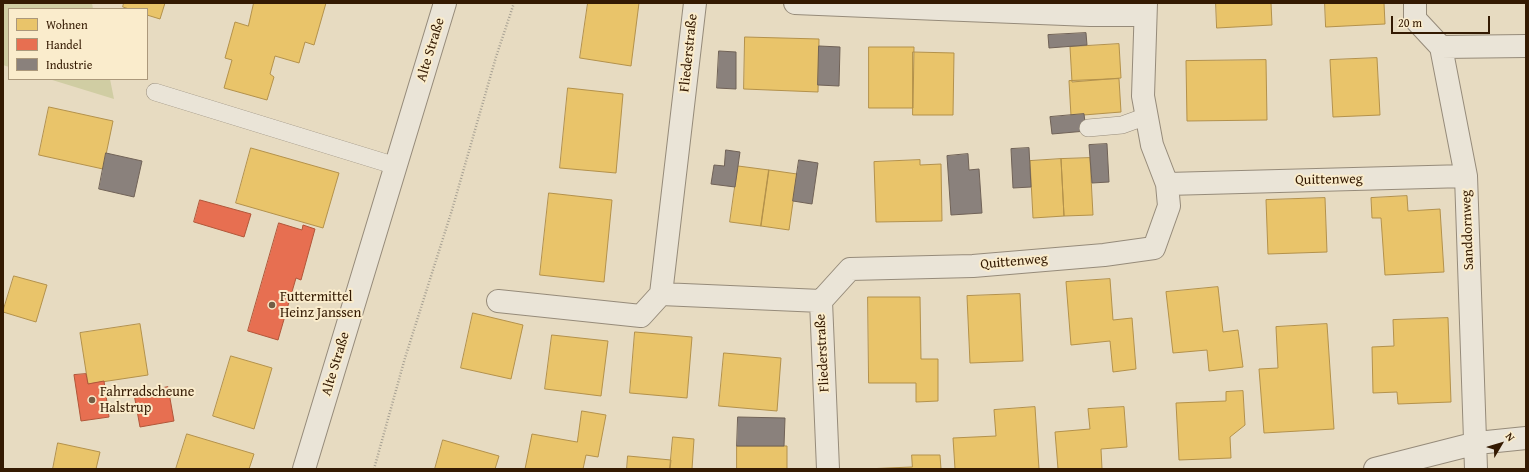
<!DOCTYPE html>
<html>
<head>
<meta charset="utf-8">
<style>
	body { margin:0 }
	#map { position:relative; width:1529px; height:472px; overflow:hidden; background:#e7dbc1; font-family:"Gentium Book Plus",serif }
	canvas { display:block }
	.frame { position:absolute; inset:0; border:4px solid #341a02; pointer-events:none }
	.legend { position:absolute; left:8px; top:8px; width:140px; height:72px; box-sizing:border-box; background:#faeccc; border:1px solid #ab987b; margin:0; padding:5px 7px; list-style:none; font-size:12px; color:#341a02 }
	.legend li { display:flex; align-items:center; gap:8px; height:20px }
	.legend b { width:20px; border:1px solid #ab987b }
	.north { position:absolute; left:1481px; top:424px; width:40px; height:40px; -webkit-text-stroke:3px #faeccc; paint-order:stroke; rotate:52deg; font-size:11px; font-weight:700; line-height:16px; text-align:center; color:#341a02 }
	.north::after { content:''; display:block; margin:auto; width:14px; height:18px; background:#341a02; clip-path:polygon(50% 0,100% 100%,50% 72%,0 100%) }
	.scale { position:absolute; left:1391px; top:16px; width:99px; height:18px; box-sizing:border-box; border:2px solid #341a02; border-top:0; padding-left:5px; font-size:12px; line-height:14px; white-space:nowrap; color:#341a02; -webkit-text-stroke:3px #faeccc; paint-order:stroke }
</style>
</head>
<body>
<div id="map">
<canvas width="1529" height="472"></canvas>
<div class="frame"></div>
<ul class="legend">
<li><b style="height:11px;background:#e9c46a"></b>Wohnen</li>
<li><b style="height:11px;background:#e76f51"></b>Handel</li>
<li><b style="height:11px;background:#8a817c"></b>Industrie</li>
</ul>
<div class="north">N</div>
<div class="scale">20 m</div>
</div>
<script>
const ctx = document.querySelector('canvas').getContext('2d');
ctx.lineJoin = 'round';
function paint(path, color) { ctx.fillStyle = color; ctx.fill(path, 'evenodd'); }
function stroke(path, color, width, dash) { ctx.strokeStyle = color; ctx.lineWidth = width; ctx.lineCap = dash ? 'butt' : 'round'; ctx.setLineDash(dash || []); ctx.stroke(path); }
function drawText(font, color, halo, rows, align = 'center') {
  ctx.font = font + ' "Gentium Book Plus",serif'; ctx.lineWidth = 4; ctx.setLineDash([]); ctx.textBaseline = 'middle'; ctx.strokeStyle = halo; ctx.fillStyle = color; for (const [text, x, y, turn = 0] of rows) {
    ctx.save(); ctx.translate(x, y); ctx.rotate((+turn || 0) * Math.PI / 180); ctx.textAlign = isNaN(turn) ? turn : align; if (halo) ctx.strokeText(text, 0, 0); ctx.fillText(text, 0, 0); ctx.restore();
  }
}
const green = new Path2D(`
	M 3,3 L 92,3 L 93,9 L 9,9 L 9,67 L 3,65 Z
	M 49,79 L 110,79 L 114,99 Z`);
const homes = new Path2D(`
	M 124,3 L 165,3 L 160,19 L 147,15 L 147,9 L 129,9 L 123,7 Z
	M 254,3 L 326,3 L 314,45 L 305,42 L 299,63 L 275,56 L 270,74 L 274,77 L 267,100 L 224,88 L 232,60 L 225,58 L 235,22 L 248,26 Z
	M 588,3 L 639,3 L 631,66 L 580,58 Z
	M 1216,3 L 1271,3 L 1272,25 L 1217,28 Z
	M 1325,3 L 1384,3 L 1385,24 L 1326,27 Z
	M 745,37 L 819,39 L 818,92 L 744,89 Z
	M 1119,44 L 1121,78 L 1072,82 L 1070,47 Z
	M 869,47 L 914,47 L 913,108 L 869,108 Z
	M 913,52 L 954,53 L 953,115 L 913,115 Z
	M 1377,58 L 1380,115 L 1333,117 L 1330,60 Z
	M 1266,60 L 1267,120 L 1187,121 L 1186,61 Z
	M 1119,79 L 1121,112 L 1071,116 L 1069,81 Z
	M 568,88 L 623,94 L 616,173 L 560,168 Z
	M 49,107 L 113,121 L 103,169 L 39,155 Z
	M 251,148 L 339,173 L 323,228 L 236,203 Z
	M 1090,158 L 1093,215 L 1064,216 L 1061,159 Z
	M 1061,159 L 1064,216 L 1033,218 L 1030,161 Z
	M 920,160 L 920,165 L 941,164 L 942,221 L 876,222 L 874,162 Z
	M 738,166 L 769,170 L 761,226 L 730,222 Z
	M 769,170 L 797,174 L 789,230 L 761,226 Z
	M 549,193 L 612,200 L 604,282 L 540,275 Z
	M 1407,196 L 1408,211 L 1440,209 L 1444,272 L 1385,275 L 1381,218 L 1372,218 L 1371,198 Z
	M 1325,198 L 1327,252 L 1268,254 L 1266,200 Z
	M 14,276 L 47,285 L 36,322 L 3,312 Z
	M 1110,279 L 1113,320 L 1132,318 L 1136,369 L 1113,372 L 1110,341 L 1071,345 L 1066,282 Z
	M 1218,287 L 1223,332 L 1238,330 L 1243,367 L 1209,371 L 1207,350 L 1173,353 L 1166,292 Z
	M 1020,294 L 1023,361 L 970,363 L 967,296 Z
	M 868,297 L 920,297 L 921,359 L 938,359 L 938,401 L 916,402 L 916,383 L 869,383 Z
	M 473,313 L 523,325 L 511,379 L 461,368 Z
	M 1448,318 L 1451,402 L 1398,404 L 1397,392 L 1373,393 L 1372,347 L 1394,346 L 1393,320 Z
	M 140,324 L 148,375 L 88,384 L 80,333 Z
	M 1327,324 L 1334,429 L 1264,433 L 1259,369 L 1278,368 L 1276,327 Z
	M 635,332 L 692,337 L 687,398 L 630,393 Z
	M 552,335 L 608,341 L 601,396 L 545,389 Z
	M 724,353 L 781,358 L 777,411 L 719,406 Z
	M 231,356 L 272,368 L 254,429 L 213,416 Z
	M 1243,391 L 1245,425 L 1230,437 L 1231,458 L 1179,460 L 1176,403 L 1226,401 L 1226,392 Z
	M 1035,407 L 1039,469 L 955,469 L 953,438 L 996,436 L 994,410 Z
	M 1124,407 L 1127,447 L 1101,449 L 1102,469 L 1058,469 L 1055,432 L 1090,429 L 1088,409 Z
	M 582,411 L 606,415 L 598,457 L 586,455 L 583,469 L 525,469 L 532,434 L 577,442 Z
	M 187,434 L 254,454 L 249,469 L 176,469 Z
	M 673,437 L 694,439 L 692,469 L 670,469 Z
	M 443,440 L 499,456 L 495,469 L 435,469 Z
	M 58,443 L 100,452 L 96,469 L 53,469 Z
	M 737,446 L 787,446 L 787,469 L 737,469 Z
	M 912,455 L 940,455 L 941,469 L 865,469 L 912,467 Z
	M 628,456 L 671,460 L 670,469 L 627,469 Z`);
const shops = new Path2D(`
	M 200,200 L 251,214 L 244,237 L 194,222 Z
	M 279,223 L 302,230 L 303,225 L 315,229 L 301,280 L 296,278 L 278,340 L 248,331 Z
	M 86,374 L 88,384 L 104,381 L 109,417 L 81,421 L 74,375 Z
	M 168,387 L 174,421 L 140,427 L 134,394 Z`);
const industry = new Path2D(`
	M 1086,33 L 1087,45 L 1049,48 L 1048,35 Z
	M 819,46 L 840,47 L 839,86 L 818,85 Z
	M 719,51 L 736,52 L 736,89 L 717,88 Z
	M 1084,114 L 1086,131 L 1052,134 L 1050,117 Z
	M 1107,144 L 1109,182 L 1092,183 L 1089,145 Z
	M 1029,148 L 1031,187 L 1013,188 L 1011,149 Z
	M 726,150 L 740,152 L 735,187 L 711,184 L 714,165 L 724,166 Z
	M 106,153 L 142,161 L 134,197 L 99,189 Z
	M 968,154 L 969,170 L 979,169 L 982,213 L 951,215 L 947,156 Z
	M 799,160 L 818,163 L 812,204 L 793,201 Z
	M 738,417 L 785,418 L 784,446 L 737,446 Z`);
const path = new Path2D(`
	M 374,469 L 405,358 L 452,210 L 496,57 L 514,3`);
const service = new Path2D(`
	M 155,92 L 396,166
	M 1088,128 L 1122,125 L 1147,116`);
const minor = new Path2D(`
	M 695,3 L 661,294 L 821,301 L 828,469
	M 795,3 L 939,9 L 942,3
	M 1415,3 L 1415,19 L 1441,47 L 1466,176 L 1476,469
	M 939,9 L 1090,15 L 1145,15
	M 1441,47 L 1526,46
	M 1167,184 L 1466,176
	M 498,301 L 641,316 L 661,294
	M 821,301 L 850,269 L 973,266 L 1104,255 L 1154,248 L 1169,206 L 1167,184 L 1152,145 L 1143,96 L 1146,3
	M 1375,469 L 1477,443 L 1526,438`);
const tertiary = new Path2D(`
	M 304,469 L 445,3`);
const markers = [
	[272,305,4,"#735e45"],
	[92,400,4,"#735e45"]
];
const streetNames = [
	["Alte Straße",431,50,-73],
	["Fliederstraße",689,53,-84],
	["Quittenweg",1329,180,-1],
	["Sanddornweg",1468,230,-92],
	["Quittenweg",1014,262,-5],
	["Fliederstraße",823,353,-93],
	["Alte Straße",336,364,-73]
];
const poiNames = [
	["Futtermittel",280,297],
	["Heinz Janssen",280,313],
	["Fahrradscheune",100,392],
	["Halstrup",100,408]
];
paint(green, '#d0cda3');
paint(homes, '#e9c46a');
stroke(homes, '#b3914b', 1);
paint(shops, '#e76f51');
stroke(shops, '#b15639', 1);
paint(industry, '#8a817c');
stroke(industry, '#706257', 1);
stroke(service, '#968b7a', 18);
stroke(minor, '#968b7a', 24);
stroke(tertiary, '#968b7a', 24);
stroke(path, '#a6a093', 2.5, [1, 2]);
stroke(service, '#eae4d7', 17);
stroke(minor, '#eae4d7', 22);
stroke(tertiary, '#eae4d7', 22);
for (const [x, y, r, color] of markers) { const dot = new Path2D(); dot.arc(x, y, r, 0, 2 * Math.PI); ctx.fillStyle = color; ctx.fill(dot); stroke(dot, '#faeccc', 1.5); }
drawText('14px', '#341a02', '#faeccc', streetNames);
drawText('14px', '#341a02', '#faeccc', poiNames, 'left');
</script>
</body>
</html>
